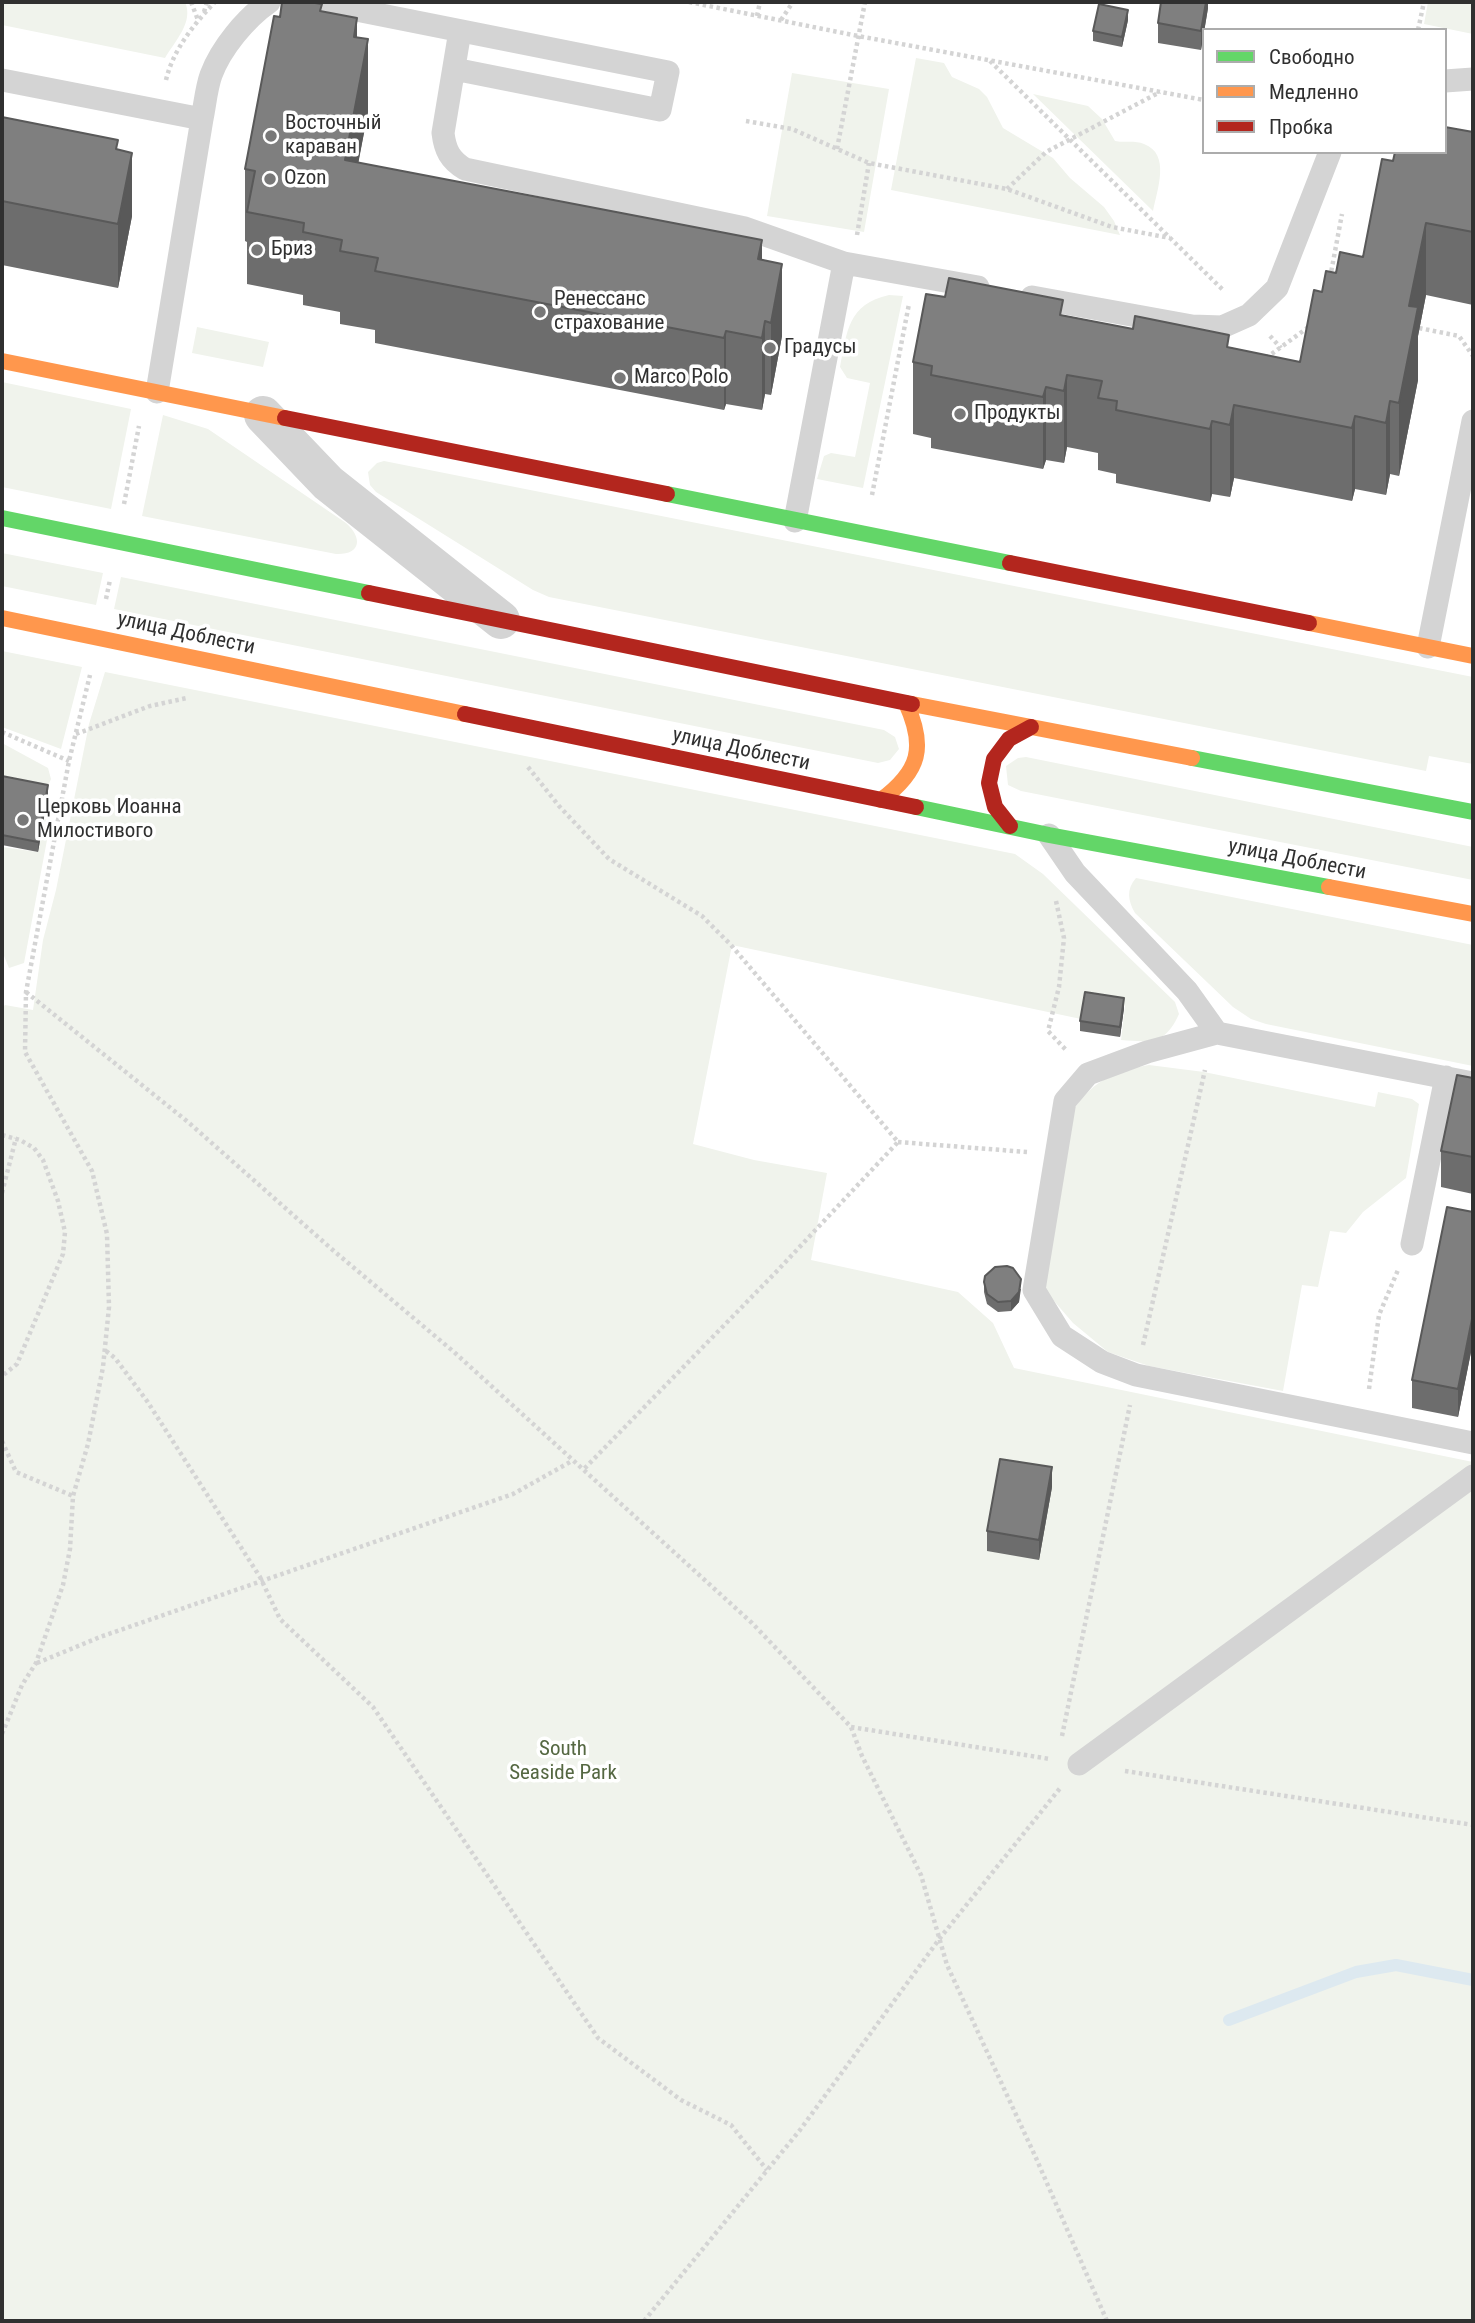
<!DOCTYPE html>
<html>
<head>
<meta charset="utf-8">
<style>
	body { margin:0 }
	#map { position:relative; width:1475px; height:2323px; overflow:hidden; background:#fff; font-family:"Roboto Condensed",sans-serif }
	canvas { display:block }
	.frame { position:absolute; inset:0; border:4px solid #303030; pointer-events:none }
	.legend { position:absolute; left:1202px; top:28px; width:245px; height:126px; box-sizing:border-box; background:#fff; border:2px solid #acacac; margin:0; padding:9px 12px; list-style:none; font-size:21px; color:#303030 }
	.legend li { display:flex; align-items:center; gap:14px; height:35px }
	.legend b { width:35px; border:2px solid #acacac }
</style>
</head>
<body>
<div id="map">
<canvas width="1475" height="2323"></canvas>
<div class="frame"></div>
<ul class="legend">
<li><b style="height:9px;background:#63d668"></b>Свободно</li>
<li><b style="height:9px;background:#ff974d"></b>Медленно</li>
<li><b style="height:9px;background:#b3261e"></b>Пробка</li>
</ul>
</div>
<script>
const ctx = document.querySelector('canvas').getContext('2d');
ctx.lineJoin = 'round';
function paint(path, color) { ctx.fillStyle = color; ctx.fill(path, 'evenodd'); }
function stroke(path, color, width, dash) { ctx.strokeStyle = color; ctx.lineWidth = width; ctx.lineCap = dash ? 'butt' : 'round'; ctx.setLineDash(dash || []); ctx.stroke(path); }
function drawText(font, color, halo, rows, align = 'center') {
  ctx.font = font + ' "Roboto Condensed",sans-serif'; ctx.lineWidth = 7; ctx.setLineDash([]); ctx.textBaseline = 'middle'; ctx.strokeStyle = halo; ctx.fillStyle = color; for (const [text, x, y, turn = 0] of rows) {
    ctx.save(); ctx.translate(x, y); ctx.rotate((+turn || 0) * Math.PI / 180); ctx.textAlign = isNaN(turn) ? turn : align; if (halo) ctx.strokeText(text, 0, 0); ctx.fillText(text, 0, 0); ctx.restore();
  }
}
const green = new Path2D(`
	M 2,2 L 185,2 C 194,22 175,41 165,58 L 2,25 Z
	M 1428,2 L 1473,2 L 1473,34 L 1424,24 Z
	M 916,58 L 944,63 L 952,77 L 979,89 L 987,97 L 1003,128 L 1053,158 L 1070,178 L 1104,207 L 1114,221 L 1120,235 L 891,190 Z
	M 792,73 L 889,89 L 864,232 L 767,216 Z
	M 1033,94 L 1088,106 L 1102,119 L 1115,141 C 1125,143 1135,140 1144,144 C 1171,154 1157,190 1153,211 Z
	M 889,295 L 903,296 L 863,488 L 817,479 L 824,456 L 831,453 L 855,457 L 870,383 L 847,378 L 840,367 C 847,331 848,304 889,295 Z
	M 197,327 L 269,342 L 263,367 L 192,353 Z
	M 2,382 L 131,409 L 111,509 L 2,487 Z
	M 163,415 L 208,429 L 346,523 C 363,538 361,555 336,554 L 142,516 Z
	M 384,461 L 1473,677 L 1473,764 L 1429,756 L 1426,771 L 549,597 L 533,590 L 376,492 L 370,485 L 368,472 L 377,463 Z
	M 2,553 L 103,573 L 96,605 L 2,586 Z
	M 121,577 L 884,730 L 895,737 L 899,749 L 890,760 L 878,763 L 114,609 Z
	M 2,651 L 82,667 L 61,749 L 2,727 Z
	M 105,672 L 1015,854 L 1043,874 L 1175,1002 L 1179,1014 C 1165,1045 1151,1042 1121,1040 L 1125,1006 L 1085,1000 L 1081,1019 L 732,945 L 693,1144 L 754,1160 L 827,1173 L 811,1260 L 958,1292 L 993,1323 L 1014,1368 L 1473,1462 L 1473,2321 L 2,2321 L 2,1008 L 5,1005 L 33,1010 L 43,940 L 56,890 L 89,724 Z
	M 2,743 L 48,768 L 51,779 L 46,790 L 2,784 Z
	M 1026,757 L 1473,847 L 1473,880 L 1021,791 L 1008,785 L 1006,766 L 1018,758 Z
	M 47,807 L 53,808 L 24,963 L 9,968 L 2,951 L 2,847 L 38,852 Z
	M 1136,878 L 1473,945 L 1473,1066 L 1266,1024 L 1251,1019 L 1233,1007 L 1135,913 C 1128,901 1126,889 1136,878 Z
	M 1149,1065 L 1204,1072 L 1375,1107 L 1378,1092 L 1412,1099 L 1419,1104 L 1406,1178 L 1363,1212 L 1346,1233 L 1330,1231 L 1318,1287 L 1302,1285 L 1283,1391 L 1149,1366 L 1108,1352 L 1073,1323 L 1048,1294 L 1043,1280 L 1070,1115 C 1090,1082 1112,1072 1149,1065 Z`);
const stream = new Path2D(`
	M 1229,2020 L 1356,1972 L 1396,1965 L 1473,1980`);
const path = new Path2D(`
	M 191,2 L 198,20
	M 689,2 L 858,36 L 1204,100
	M 204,12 L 207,2
	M 757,16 L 760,2
	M 781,20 L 793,2
	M 1418,30 L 1424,2
	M 990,61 L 1224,291
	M 166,80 C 173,50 194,24 215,2
	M 746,121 L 792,129 L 869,163 L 1007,189 L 1112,227 L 1170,238
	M 837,149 L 865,2
	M 1007,189 L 1046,152 L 1160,92
	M 857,235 L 869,163
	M 1330,278 L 1342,214
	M 1419,328 L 1459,336 L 1473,356
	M 1270,336 L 1281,348
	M 1266,358 L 1310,326
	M 872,495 L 909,304
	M 124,504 L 139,426
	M 106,599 L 110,580
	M 2,732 L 69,761
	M 76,734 L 150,706 L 187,698
	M 528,767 L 559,806 L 609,859 L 702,916 L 731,945 L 898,1142 L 778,1270 L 583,1470
	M 1056,901 L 1064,938 L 1059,987 L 1048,1031 L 1067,1051
	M 26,992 L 188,1122 L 335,1252 L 454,1352 L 752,1623 L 851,1727 L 862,1756 L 921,1875 L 947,1965 L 1036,2158 L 1107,2321
	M 2,1135 L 20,1140 L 34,1148 L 43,1160 L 58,1201 L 65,1232 L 63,1254 L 17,1364 L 2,1376
	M 898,1142 L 1027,1152
	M 2,1193 L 16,1138
	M 1143,1345 L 1205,1070
	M 106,1351 L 115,1358 L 147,1401 L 260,1577 L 280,1619 L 373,1707 L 598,2038 L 681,2100 L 731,2125 L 767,2170
	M 1369,1389 L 1379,1315 L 1398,1270
	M 2,1441 L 16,1472 L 73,1496
	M 37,1663 L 100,1637 L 513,1494 L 572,1461
	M 851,1727 L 1050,1759
	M 2,1734 L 22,1685 L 36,1663 L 63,1585 L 70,1549 L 73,1496 L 88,1444 L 103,1367 L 109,1307 L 107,1234 L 92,1171 L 25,1052 L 26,992 L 69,761 L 90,675
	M 1062,1736 L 1130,1405
	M 1125,1771 L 1473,1825
	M 644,2321 L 800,2130 L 940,1938 L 1061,1787`);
const lane = new Path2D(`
	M 316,2 L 668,72 L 660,110 L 454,69
	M 460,31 L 443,133 C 445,150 450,160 465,169 L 745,228 L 844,263 L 978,287
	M 2,80 L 202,119 C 205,105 206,89 211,75 C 221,48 246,18 269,2
	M 1445,81 L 1473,79
	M 1032,297 L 1192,326 L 1222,327 L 1249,315 L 1277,288 L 1330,152
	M 157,392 L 202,119
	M 795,521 L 844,263
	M 1428,647 L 1473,421
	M 1049,835 L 1075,873 L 1187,991 L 1217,1033
	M 1473,1083 L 1217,1033 L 1147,1052 L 1088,1074 L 1065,1101 L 1034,1290 L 1062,1336 L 1102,1362 L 1136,1375 L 1473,1443
	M 1412,1244 L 1446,1077
	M 1079,1764 L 1473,1476`);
const street = new Path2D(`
	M 263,415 L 328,483 L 501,620`);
const fast = new Path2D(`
	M 667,494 L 1010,563
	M 2,518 L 369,593
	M 1192,758 L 1473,812
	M 916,807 L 1049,835 L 1329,887`);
const slow = new Path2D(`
	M 2,361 L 285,418
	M 2,618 L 465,714
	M 1309,623 L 1473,656
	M 912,704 L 1192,758
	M 881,800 C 920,771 926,747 906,703
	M 1329,887 L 1473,914`);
const jam = new Path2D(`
	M 285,418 L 667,494
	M 1010,563 L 1309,623
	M 369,593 L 912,704
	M 465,714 L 916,807
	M 1010,826 L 995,807 L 989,783 L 994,759 L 1009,739 L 1031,727`);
const wall = new Path2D(`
	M 1208,2 L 1208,8 L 1201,50 L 1158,43 L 1158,23 Z
	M 322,11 L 357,37 L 368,112 L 358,163 L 762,260 L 782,336 L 771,395 L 765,394 L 762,410 L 726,404 L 724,410 L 375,343 L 375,330 L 340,324 L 340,312 L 303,305 L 303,295 L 247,284 L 247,242 L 245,241 L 245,169 L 280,17 Z
	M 1128,20 L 1122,47 L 1093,41 L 1093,31 Z
	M 2,117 L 118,150 L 132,216 L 118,288 L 2,265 Z
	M 1473,132 L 1473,305 L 1426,295 L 1418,336 L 1418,380 L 1399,476 L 1390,474 L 1386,495 L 1355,489 L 1352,501 L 1234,478 L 1230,497 L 1212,494 L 1210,502 L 1116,483 L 1116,474 L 1098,470 L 1098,453 L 1067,447 L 1064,463 L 1046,460 L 1043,469 L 931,448 L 931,438 L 913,434 L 913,362 L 945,297 L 1063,315 L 1300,362 L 1322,292 L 1336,273 L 1363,257 L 1393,161 Z
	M 2,776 L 48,795 L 38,852 L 2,845 Z
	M 1124,1008 L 1120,1037 L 1080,1031 L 1080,1021 Z
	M 1473,1078 L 1473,1194 L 1441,1187 L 1441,1151 Z
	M 1473,1212 L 1473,1342 L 1458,1417 L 1412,1408 L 1412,1380 Z
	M 984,1282 L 1021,1289 L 1019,1302 L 1011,1311 L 998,1312 L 987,1304 L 984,1292 Z
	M 1052,1487 L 1039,1560 L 987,1551 L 987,1531 Z`);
const shadedWall = new Path2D(`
	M 1206,2 L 1208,2 L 1208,8 L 1201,50 L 1201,31 Z
	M 1128,10 L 1128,20 L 1122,47 L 1122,37 Z
	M 357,18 L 357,90 L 354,37 Z
	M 368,39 L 368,112 L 345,233 L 345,160 Z
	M 132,153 L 132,216 L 118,288 L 118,224 Z
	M 1426,223 L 1426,295 L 1418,336 L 1418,380 L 1399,476 L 1399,403 L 1409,306 Z
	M 762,240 L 762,313 L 758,259 Z
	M 782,264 L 782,336 L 771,395 L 771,323 Z
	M 765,321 L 765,394 L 762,410 L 762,338 Z
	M 726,331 L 726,404 L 724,410 L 724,338 Z
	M 1067,375 L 1067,447 L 1064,463 L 1064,391 Z
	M 1046,387 L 1046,460 L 1043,469 L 1043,397 Z
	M 1390,401 L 1390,474 L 1386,495 L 1386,423 Z
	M 1234,405 L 1234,478 L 1230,497 L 1230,425 Z
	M 1355,416 L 1355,489 L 1352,501 L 1352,428 Z
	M 1212,421 L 1212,494 L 1210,502 L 1210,429 Z
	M 48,785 L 48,795 L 38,852 L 38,842 Z
	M 1124,998 L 1124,1008 L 1120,1037 L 1120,1027 Z
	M 1021,1279 L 1019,1302 L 1011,1311 L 1011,1301 Z
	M 1473,1314 L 1473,1342 L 1458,1417 L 1458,1389 Z
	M 1052,1467 L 1052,1487 L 1039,1560 L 1039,1540 Z`);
const building = new Path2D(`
	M 282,2 L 308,2 L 322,4 L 320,11 L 357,18 L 354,37 L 368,39 L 345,160 L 762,240 L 758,259 L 782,264 L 771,323 L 765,321 L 762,338 L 726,331 L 724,338 L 375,271 L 378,258 L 340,251 L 342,240 L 303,232 L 304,223 L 247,212 L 255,171 L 245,169 L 274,16 L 280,17 Z
	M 1161,2 L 1206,2 L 1201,31 L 1158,23 Z
	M 1099,4 L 1128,10 L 1122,37 L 1093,31 Z
	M 2,117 L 118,140 L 116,149 L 132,153 L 118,224 L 2,201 Z
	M 1445,127 L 1473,132 L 1473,232 L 1426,223 L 1409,306 L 1418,307 L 1399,403 L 1390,401 L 1386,423 L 1355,416 L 1352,428 L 1234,405 L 1230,425 L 1212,421 L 1210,429 L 1116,410 L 1117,401 L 1098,398 L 1102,381 L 1067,375 L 1064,391 L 1046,387 L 1043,397 L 931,375 L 932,366 L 913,362 L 926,294 L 945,297 L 949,278 L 1063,300 L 1060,315 L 1133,329 L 1135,316 L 1229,335 L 1227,347 L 1300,362 L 1314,290 L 1322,292 L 1326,271 L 1336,273 L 1340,252 L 1363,257 L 1382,159 L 1393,161 L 1395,152 L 1445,152 Z
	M 2,776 L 48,785 L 38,842 L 2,835 Z
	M 1085,992 L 1124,998 L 1120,1027 L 1080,1021 Z
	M 1457,1075 L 1473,1078 L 1473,1157 L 1441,1151 Z
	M 1447,1207 L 1473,1212 L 1473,1314 L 1458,1389 L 1412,1380 Z
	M 1007,1266 L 1013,1268 L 1021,1279 L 1019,1292 L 1011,1301 L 998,1302 L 987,1294 L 984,1282 L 985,1276 L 995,1267 Z
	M 1000,1459 L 1052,1467 L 1039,1540 L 987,1531 Z`);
const markers = [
	[271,136,7,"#787878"],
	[270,179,7,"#787878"],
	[257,250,7,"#787878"],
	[540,312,7,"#787878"],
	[770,348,7,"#787878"],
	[620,378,7,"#787878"],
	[960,414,7,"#787878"],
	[23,820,7,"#787878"]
];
const poiNames = [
	["Восточный",285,124],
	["караван",285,148],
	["Ozon",284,179],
	["Бриз",271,250],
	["Ренессанс",554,300],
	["страхование",554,324],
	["Градусы",784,348],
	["Marco Polo",634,378],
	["Продукты",974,414],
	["Церковь Иоанна",37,808],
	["Милостивого",37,832]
];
const streetNames = [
	["улица Доблести",186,634,12],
	["улица Доблести",741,750,12],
	["улица Доблести",1297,860,11]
];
const parkNames = [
	["South",563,1750],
	["Seaside Park",563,1774]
];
paint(green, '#f0f3ec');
stroke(stream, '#dde9f0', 12);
stroke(path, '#d4d4d4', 4.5, [3.5, 3.5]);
stroke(lane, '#d4d4d4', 23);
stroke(street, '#d4d4d4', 38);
stroke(fast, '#63d668', 16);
stroke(slow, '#ff974d', 16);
stroke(jam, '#b3261e', 16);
paint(wall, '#6d6d6d');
paint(shadedWall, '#595959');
paint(building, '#7f7f7f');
stroke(building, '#595959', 2);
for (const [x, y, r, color] of markers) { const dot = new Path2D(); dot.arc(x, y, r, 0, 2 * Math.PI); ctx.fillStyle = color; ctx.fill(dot); stroke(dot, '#fff', 2.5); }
drawText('21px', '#303030', '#fff', poiNames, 'left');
drawText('21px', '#303030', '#fff', streetNames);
drawText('21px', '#556842', '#fff', parkNames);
</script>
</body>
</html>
